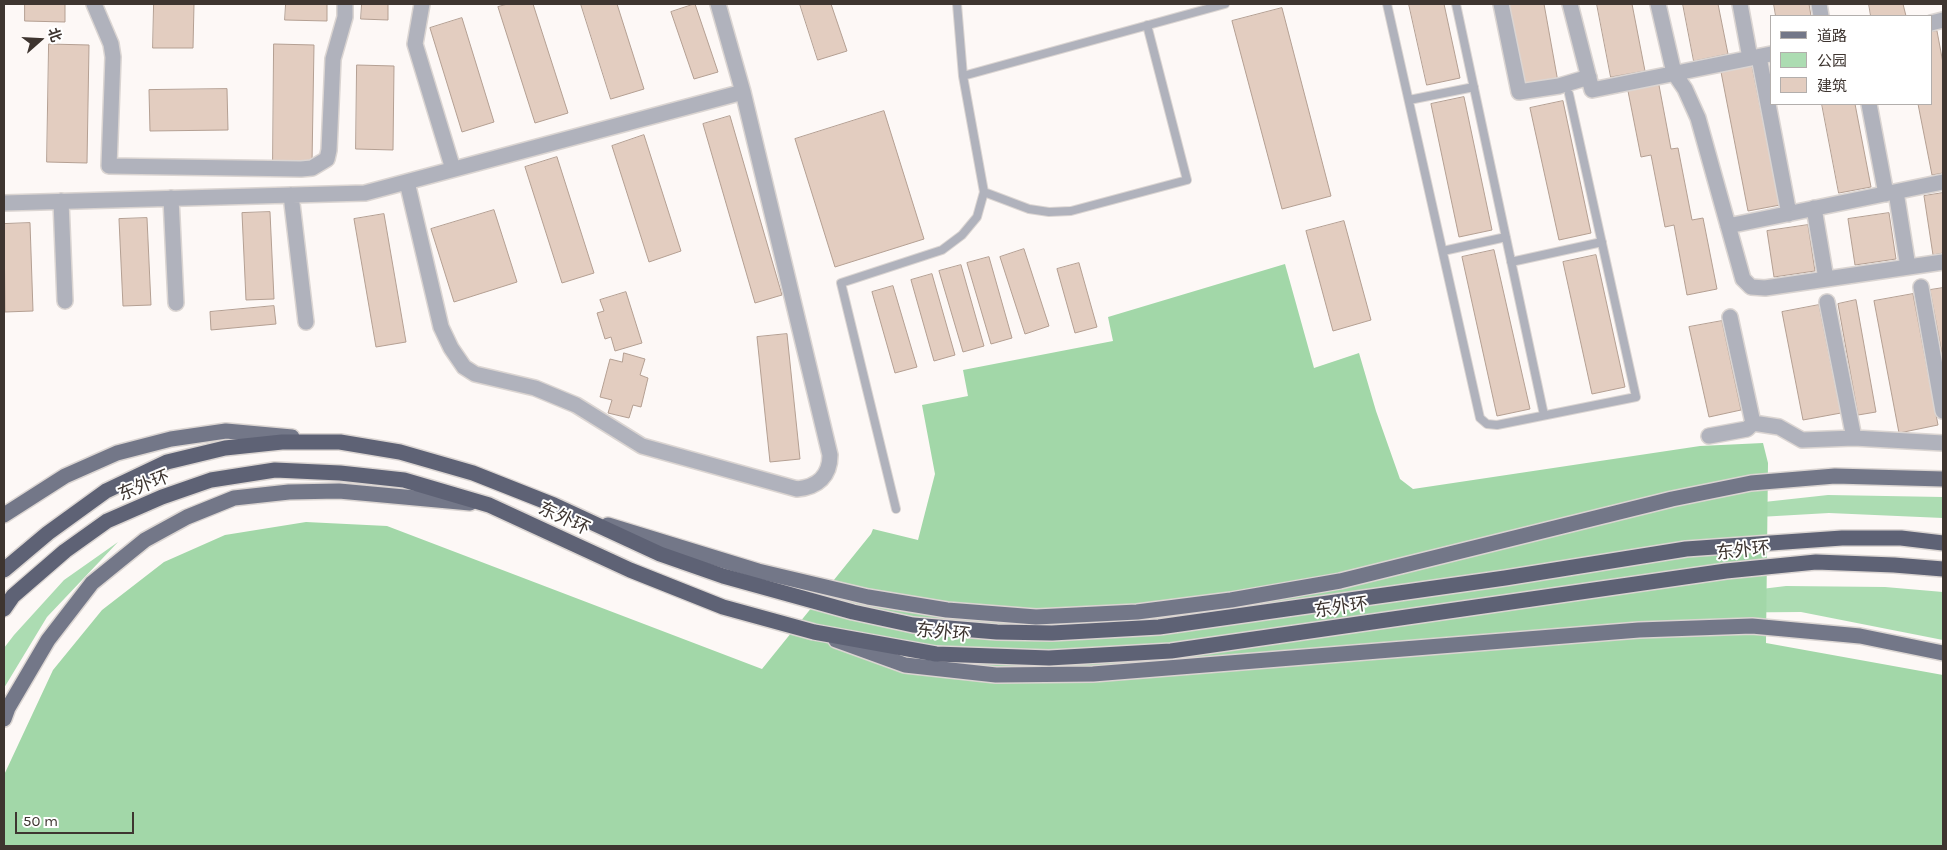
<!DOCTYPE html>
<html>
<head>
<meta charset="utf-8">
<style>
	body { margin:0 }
	#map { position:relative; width:1947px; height:850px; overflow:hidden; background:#fdf8f6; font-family:Karla,"Noto Sans SC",sans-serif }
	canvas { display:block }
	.frame { position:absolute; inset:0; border:5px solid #3e3530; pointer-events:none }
	.legend { position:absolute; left:1770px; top:15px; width:162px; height:90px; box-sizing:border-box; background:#fff; border:1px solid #b2aeac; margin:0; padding:6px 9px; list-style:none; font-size:15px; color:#3e3530 }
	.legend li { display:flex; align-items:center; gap:10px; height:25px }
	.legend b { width:25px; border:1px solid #b2aeac }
	.north { position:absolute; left:15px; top:15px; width:50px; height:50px; -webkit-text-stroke:4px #fff; paint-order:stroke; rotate:71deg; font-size:14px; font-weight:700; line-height:20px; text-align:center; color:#3e3530 }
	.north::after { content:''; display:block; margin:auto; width:18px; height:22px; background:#3e3530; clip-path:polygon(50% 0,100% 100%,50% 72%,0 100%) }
	.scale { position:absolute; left:15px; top:812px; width:119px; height:22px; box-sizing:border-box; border:2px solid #3e3530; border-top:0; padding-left:6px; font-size:15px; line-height:18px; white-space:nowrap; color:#3e3530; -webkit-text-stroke:4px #fff; paint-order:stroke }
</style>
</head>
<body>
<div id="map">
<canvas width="1947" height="850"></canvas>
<div class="frame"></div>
<ul class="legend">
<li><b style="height:6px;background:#737788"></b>道路</li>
<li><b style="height:14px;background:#acdcb2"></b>公园</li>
<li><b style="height:14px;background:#e3cdc0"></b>建筑</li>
</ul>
<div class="north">北</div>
<div class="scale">50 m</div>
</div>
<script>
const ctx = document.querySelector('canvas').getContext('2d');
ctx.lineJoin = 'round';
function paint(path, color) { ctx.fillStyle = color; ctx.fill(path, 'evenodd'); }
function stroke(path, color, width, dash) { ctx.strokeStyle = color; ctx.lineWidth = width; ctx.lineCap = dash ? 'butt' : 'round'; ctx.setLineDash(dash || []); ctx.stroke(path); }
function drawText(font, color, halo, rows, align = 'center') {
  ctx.font = font + ' Karla,"Noto Sans SC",sans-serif'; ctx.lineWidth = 4; ctx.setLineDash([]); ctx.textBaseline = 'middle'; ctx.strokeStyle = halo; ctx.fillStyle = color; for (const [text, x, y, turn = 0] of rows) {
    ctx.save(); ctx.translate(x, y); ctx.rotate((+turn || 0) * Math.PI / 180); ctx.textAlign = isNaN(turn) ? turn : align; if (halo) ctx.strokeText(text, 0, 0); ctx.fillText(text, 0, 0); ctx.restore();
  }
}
const green = new Path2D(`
	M 1828,495 L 1943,497 L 1943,518 L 1829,513 L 1759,517 L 1755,503 Z
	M 118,542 L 47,617 L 4,688 L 4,648 L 14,635 L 64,580 Z
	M 1786,586 L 1885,587 L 1943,592 L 1943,640 L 1801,612 L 1682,613 L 1663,601 Z`);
const forest = new Path2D(`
	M 1285,264 L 1314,368 L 1359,353 L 1376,411 L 1400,479 L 1413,489 L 1700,446 L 1763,443 L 1768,463 L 1766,643 L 1943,675 L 1943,846 L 4,846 L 4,775 L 53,670 L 102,610 L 164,562 L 225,535 L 306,522 L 387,526 L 762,669 L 871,534 L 873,529 L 918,540 L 935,474 L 922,405 L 968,396 L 963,370 L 1113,341 L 1108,317 Z`);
const building = new Path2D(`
	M 25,4 L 65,4 L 65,22 L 25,21 Z
	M 154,4 L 194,4 L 193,48 L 153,48 Z
	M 286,4 L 327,4 L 327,21 L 285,20 Z
	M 362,4 L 388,4 L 388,20 L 361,19 Z
	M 508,4 L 533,4 L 568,113 L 535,123 L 498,7 Z
	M 581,4 L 617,4 L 644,89 L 611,99 Z
	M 695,4 L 718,72 L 694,79 L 671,12 Z
	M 800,4 L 831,4 L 847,51 L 818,60 Z
	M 1409,4 L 1444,4 L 1460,78 L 1427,85 Z
	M 1507,4 L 1544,4 L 1558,82 L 1523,89 Z
	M 1597,4 L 1632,4 L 1645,71 L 1611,77 Z
	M 1683,4 L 1718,4 L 1728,54 L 1694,61 Z
	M 1774,4 L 1809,4 L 1811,16 L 1776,16 Z
	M 1869,4 L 1903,4 L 1906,16 L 1871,16 Z
	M 1282,8 L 1331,196 L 1282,209 L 1232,21 Z
	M 462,18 L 494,122 L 462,132 L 430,28 Z
	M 1937,31 L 1943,63 L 1943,173 L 1932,175 L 1918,104 L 1931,104 L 1931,32 Z
	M 49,44 L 89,45 L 87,163 L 47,162 Z
	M 274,44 L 314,45 L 312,163 L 273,162 Z
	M 357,65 L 394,66 L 393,150 L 356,149 Z
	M 1752,66 L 1780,205 L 1748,211 L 1721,72 Z
	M 1658,80 L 1671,149 L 1678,148 L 1692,220 L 1703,218 L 1717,289 L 1687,295 L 1674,225 L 1665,227 L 1651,155 L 1641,157 L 1627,86 Z
	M 227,89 L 228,130 L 150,131 L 149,90 Z
	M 1464,97 L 1492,230 L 1459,237 L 1431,104 Z
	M 1563,101 L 1591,233 L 1559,240 L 1530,108 Z
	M 1822,104 L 1855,104 L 1871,187 L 1839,193 Z
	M 884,111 L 924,239 L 835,267 L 795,139 Z
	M 730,116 L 782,295 L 755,303 L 703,124 Z
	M 644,135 L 681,251 L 649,262 L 612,146 Z
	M 557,157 L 594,273 L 562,283 L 525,167 Z
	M 1943,193 L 1943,253 L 1933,255 L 1924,196 Z
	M 494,210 L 517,282 L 454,302 L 431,229 Z
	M 270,212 L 274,299 L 246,300 L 242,213 Z
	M 1889,213 L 1896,259 L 1855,265 L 1848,219 Z
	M 384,214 L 406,342 L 376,347 L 354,219 Z
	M 147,218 L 151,305 L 123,306 L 119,219 Z
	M 1344,221 L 1371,320 L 1333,331 L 1306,231 Z
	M 30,223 L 33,311 L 5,312 L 4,224 Z
	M 1808,225 L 1815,271 L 1774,277 L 1767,231 Z
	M 1024,249 L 1049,326 L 1025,334 L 1000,257 Z
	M 1494,250 L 1530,409 L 1497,416 L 1462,257 Z
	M 1596,255 L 1625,387 L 1592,394 L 1563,262 Z
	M 989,257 L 1012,338 L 991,344 L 967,263 Z
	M 1079,263 L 1097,327 L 1075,333 L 1057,269 Z
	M 961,265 L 984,346 L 963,352 L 939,271 Z
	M 932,274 L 955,355 L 934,361 L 911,280 Z
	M 893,286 L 917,367 L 895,373 L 872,292 Z
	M 1943,288 L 1943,359 L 1930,290 Z
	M 626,292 L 642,343 L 615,351 L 611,337 L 605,339 L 597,313 L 604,311 L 600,300 Z
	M 1913,294 L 1938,425 L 1899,433 L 1874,301 Z
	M 1856,300 L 1876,412 L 1858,415 L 1838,304 Z
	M 1819,305 L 1841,413 L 1803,420 L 1782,312 Z
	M 274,306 L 276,324 L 211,330 L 210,312 Z
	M 1722,321 L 1741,410 L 1709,417 L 1689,327 Z
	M 787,334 L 800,459 L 770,462 L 757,337 Z
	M 624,353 L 645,359 L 640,375 L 648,378 L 641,407 L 633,405 L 629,418 L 608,413 L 612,400 L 600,397 L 610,359 L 622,362 Z`);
const lane = new Path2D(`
	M 957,4 L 963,76 L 984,192 L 1029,209 L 1049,212 L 1071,211 L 1187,180 L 1147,25
	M 1387,4 L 1480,418 L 1487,424 L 1497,425 L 1636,397 L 1569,94
	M 1456,4 L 1544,415
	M 963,76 L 1225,4
	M 1409,100 L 1474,87
	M 1443,251 L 1506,237
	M 1511,262 L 1602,242
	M 896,509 L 841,283 L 942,250 L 962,235 L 977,217 L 984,192`);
const street = new Path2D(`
	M 94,4 L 111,44 L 113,57 L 109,166 L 301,169 L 312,168 L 327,159 L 329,150 L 333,59 L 345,17 L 345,4
	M 422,4 L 415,44 L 453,169
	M 1501,4 L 1519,92 L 1559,86 L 1589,77
	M 1570,4 L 1592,90 L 1771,54
	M 1658,4 L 1674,73 L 1685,89 L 1698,118 L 1743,279 L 1751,287 L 1765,288 L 1943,262
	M 1740,4 L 1750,58
	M 1819,4 L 1821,16
	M 1931,23 L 1943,20
	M 1759,57 L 1789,214
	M 1869,104 L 1886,194
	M 407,182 L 441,327 L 451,348 L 464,367 L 475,374 L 535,388 L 576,405 L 642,446 L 797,489 C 818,487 830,476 830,455 L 743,92
	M 1896,192 L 1908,267
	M 291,195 L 306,322
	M 171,198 L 176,303
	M 61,201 L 65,301
	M 4,203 L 365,193 L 743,92 L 718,4
	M 1814,208 L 1826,279
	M 1728,226 L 1943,182
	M 1921,287 L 1943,411
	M 1827,302 L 1854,438
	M 1730,317 L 1753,423 L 1779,427 L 1802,440 L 1854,438 L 1943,443
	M 1709,436 L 1747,429 L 1753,423`);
const primary = new Path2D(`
	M 4,515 L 65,476 L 117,453 L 171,439 L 226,431 L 292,437
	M 608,525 L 758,571 L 868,597 L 947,610 L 1036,617 L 1137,612 L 1231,600 L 1340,581 L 1672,499 L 1751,483 L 1835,476 L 1943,479
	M 836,640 L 905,665 L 996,675 L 1093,674 L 1639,630 L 1752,626 L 1860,636 L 1943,653
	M 4,719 L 8,708 L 48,640 L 92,583 L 145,540 L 187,517 L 234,498 L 289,492 L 339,491 L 470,503`);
const highway = new Path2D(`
	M 4,570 L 48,533 L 106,491 L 167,462 L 225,448 L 282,442 L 340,442 L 400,452 L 473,473 L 554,505 L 660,554 L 723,576 L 853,612 L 913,625 L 997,632 L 1052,633 L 1159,627 L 1505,578 L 1686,549 L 1842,538 L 1901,538 L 1943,543
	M 4,609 L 13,596 L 65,551 L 107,521 L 162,497 L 211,480 L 275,470 L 340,473 L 404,480 L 489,505 L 630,570 L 723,607 L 814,632 L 936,654 L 1049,658 L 1171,651 L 1726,571 L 1816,562 L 1894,565 L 1943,569`);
const streetNames = [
	["东外环",144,486,-22],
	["东外环",564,519,25],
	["东外环",1743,551,-6],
	["东外环",1341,608,-8],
	["东外环",943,633,6]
];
paint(green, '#acdcb2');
paint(forest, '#a2d7a8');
paint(building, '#e3cdc0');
stroke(building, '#b49f92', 1);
stroke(lane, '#dbd5d2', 10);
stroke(street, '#dbd5d2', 18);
stroke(primary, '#dbd5d2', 18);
stroke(highway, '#dbd5d2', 18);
stroke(lane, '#b0b2bc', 8);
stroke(street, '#b0b2bc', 15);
stroke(primary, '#737788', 15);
stroke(highway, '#5e6275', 15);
drawText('18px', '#3e3530', '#fff', streetNames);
</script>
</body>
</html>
